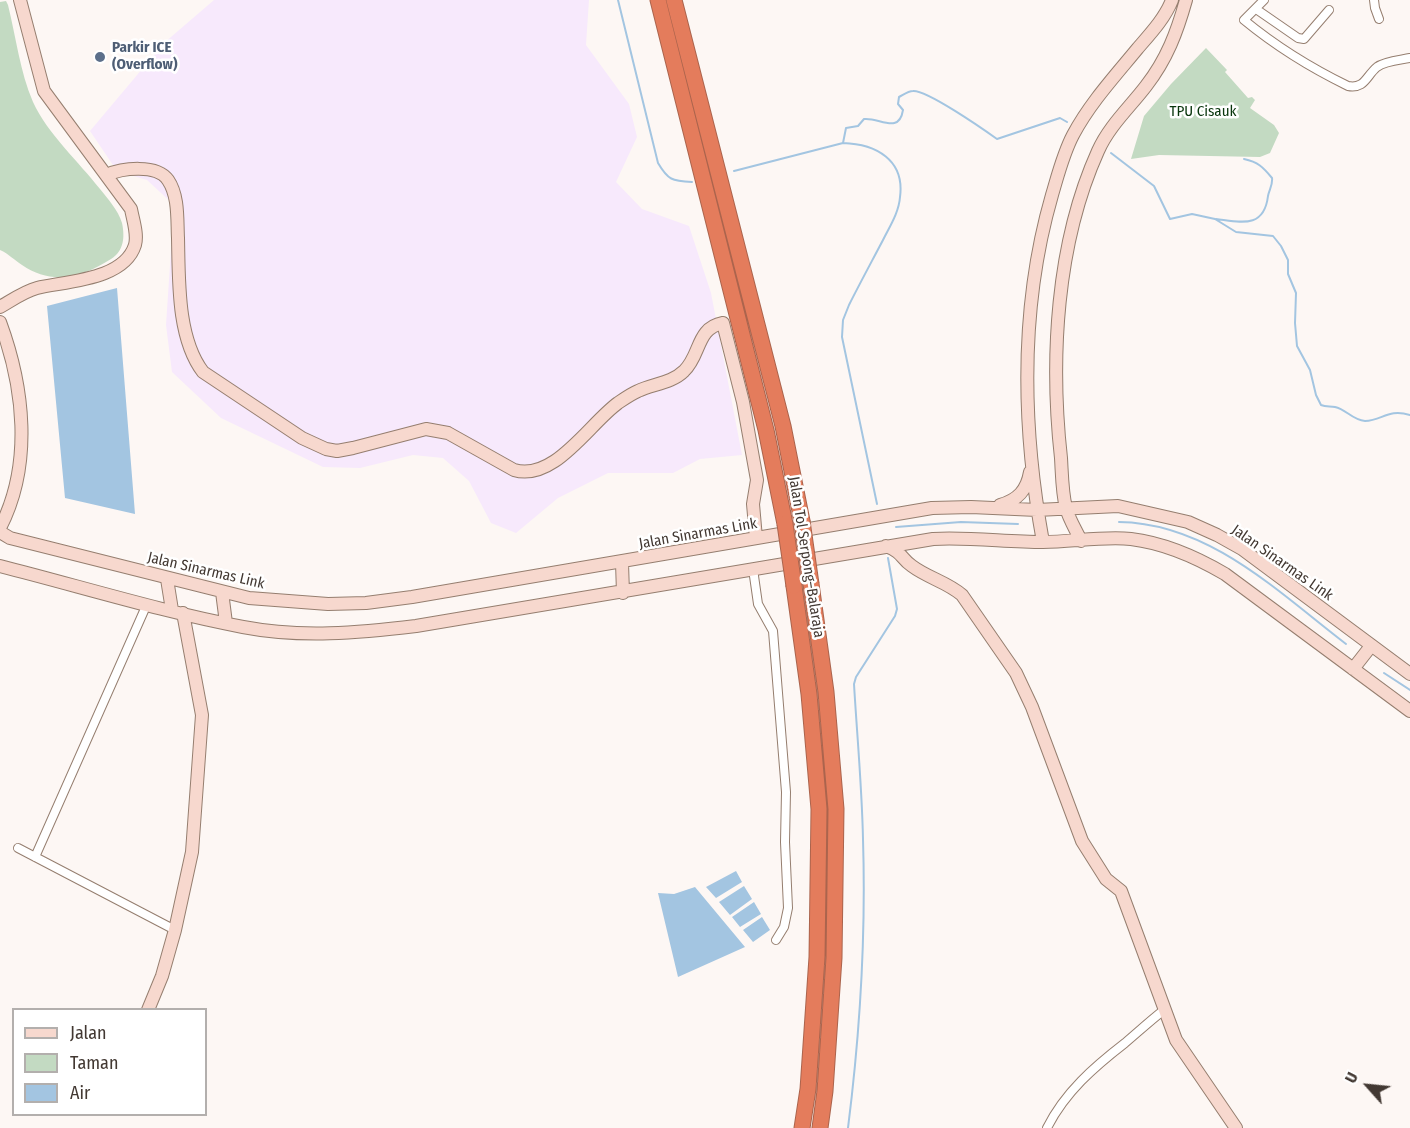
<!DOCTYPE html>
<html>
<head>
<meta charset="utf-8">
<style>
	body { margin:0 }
	#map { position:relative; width:1410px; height:1128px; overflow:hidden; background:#fdf7f4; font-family:"Fira Sans Condensed",sans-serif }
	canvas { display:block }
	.legend { position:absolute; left:12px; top:1008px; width:195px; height:108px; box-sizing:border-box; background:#fff; border:2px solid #b3afad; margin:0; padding:8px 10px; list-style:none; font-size:18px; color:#423832 }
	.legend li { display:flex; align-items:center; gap:12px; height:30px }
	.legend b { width:30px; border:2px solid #b3afad }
	.north { position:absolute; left:1338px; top:1056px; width:60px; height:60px; -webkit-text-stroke:4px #fff; paint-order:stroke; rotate:297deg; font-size:16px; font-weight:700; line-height:24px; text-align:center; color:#423832 }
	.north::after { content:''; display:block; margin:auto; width:21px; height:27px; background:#423832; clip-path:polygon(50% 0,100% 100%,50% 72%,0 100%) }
</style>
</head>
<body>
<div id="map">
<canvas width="1410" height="1128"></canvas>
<ul class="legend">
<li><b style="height:8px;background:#f7d8ce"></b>Jalan</li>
<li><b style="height:16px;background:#c3dac2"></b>Taman</li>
<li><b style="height:16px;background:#a3c5e1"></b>Air</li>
</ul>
<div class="north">U</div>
</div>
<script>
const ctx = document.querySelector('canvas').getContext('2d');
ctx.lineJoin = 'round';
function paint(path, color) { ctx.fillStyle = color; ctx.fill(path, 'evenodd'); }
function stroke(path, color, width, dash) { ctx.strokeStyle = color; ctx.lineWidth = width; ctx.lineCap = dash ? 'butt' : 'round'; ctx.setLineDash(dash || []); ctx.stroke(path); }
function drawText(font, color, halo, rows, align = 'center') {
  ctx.font = font + ' "Fira Sans Condensed",sans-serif'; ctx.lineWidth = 5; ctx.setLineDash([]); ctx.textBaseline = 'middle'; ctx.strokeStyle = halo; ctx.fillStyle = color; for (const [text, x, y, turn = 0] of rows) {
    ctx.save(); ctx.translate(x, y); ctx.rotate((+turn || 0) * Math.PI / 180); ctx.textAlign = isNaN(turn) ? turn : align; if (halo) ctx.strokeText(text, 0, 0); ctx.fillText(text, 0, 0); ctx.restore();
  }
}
const industrial = new Path2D(`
	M 214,0 L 589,0 L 586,45 L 629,104 L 637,137 L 616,182 L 642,209 L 689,226 L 711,293 L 742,455 L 700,459 L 673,473 L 608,473 L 558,498 L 516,533 L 491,523 L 469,481 L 443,458 L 413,455 L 360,468 L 323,467 L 221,418 L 172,372 L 166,325 L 174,205 L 147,180 L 117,171 L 90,131 L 164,43 Z`);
const green = new Path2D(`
	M 6,1 L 8,5 C 16,37 20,72 33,102 C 47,133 79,162 100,189 C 108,199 118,210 122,223 C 125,237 124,251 111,259 C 83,277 52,286 22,265 C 14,260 9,254 0,250 L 0,2 Z
	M 1206,48 L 1227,70 L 1225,72 L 1248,98 L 1252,97 L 1255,100 L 1250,108 L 1274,125 L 1279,133 L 1270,153 L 1260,157 L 1159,155 L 1131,159 L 1144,116 L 1171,84 Z`);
const water = new Path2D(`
	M 117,288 L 135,514 L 65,498 L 47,306 Z
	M 736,871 L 742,882 L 716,898 L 706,887 Z
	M 744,886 L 752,899 L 730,915 L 719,902 Z
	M 695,887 L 745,947 L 678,977 L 658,893 L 674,894 Z
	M 754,902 L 761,914 L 740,927 L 732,917 Z
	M 762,917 L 770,930 L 753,942 L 743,930 Z`);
const stream = new Path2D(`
	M 618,0 L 658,163 C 668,180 672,181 692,182
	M 843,143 L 846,128 L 858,126 L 864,119 C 879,117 899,135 903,110 L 898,104 L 899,97 C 903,95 908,91 913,91 C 927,90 983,129 997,139 L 1060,118 L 1067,122
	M 1111,153 L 1154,186 L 1170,219 L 1192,214 L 1215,219 L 1236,232 L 1273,236 L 1281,246 L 1288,260 L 1288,274 L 1296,293 L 1295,323 L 1297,346 L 1310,370 L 1316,395 L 1321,405 C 1326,407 1330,406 1335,407 C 1346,409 1352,420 1365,421 C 1382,421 1388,408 1410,415
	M 734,171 L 843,143 C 876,144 905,160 900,197 C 899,212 890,226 883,240 C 872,261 860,283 849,305 L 843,320 L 842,337 L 877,504
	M 1216,219 C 1241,222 1264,229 1268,196 C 1269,190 1273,185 1272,178 C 1263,167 1258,162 1244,159
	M 1119,522 C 1209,523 1278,592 1346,644
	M 896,527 L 961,522 L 1018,524
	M 1384,673 L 1410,690
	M 848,1128 C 860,1033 866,936 863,839 C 862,788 857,735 854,684 L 856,677 L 895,616 L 897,609 L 888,558`);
const street = new Path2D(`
	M 1264,0 L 1244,20 C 1278,48 1309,67 1348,86 C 1365,89 1366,76 1377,67 C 1385,61 1401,60 1410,58
	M 1374,0 L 1375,8 L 1379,19
	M 1256,9 L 1298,38 L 1304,39 L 1329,10
	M 753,569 L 758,604 L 773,631 L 786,792 L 785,842 L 788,908 L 784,927 L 776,940
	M 18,848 L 175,930
	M 35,857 L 147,604
	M 1047,1128 C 1065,1092 1094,1067 1125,1043 C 1138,1032 1151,1020 1164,1010`);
const secondary = new Path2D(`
	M 107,175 C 122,168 157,164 168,180 C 179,196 177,220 178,238 C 179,280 177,338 203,372 L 302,438 L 326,449 L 337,451 L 353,448 L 426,429 L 448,433 L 514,470 C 554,482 589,424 618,403 C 624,399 631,394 638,391 C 653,384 672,383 684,371 C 701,355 696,328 723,323 L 743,402 L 757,480 L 753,504 L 756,538
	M 0,307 C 12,300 25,291 37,288 C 67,281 124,280 135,245 C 138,234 133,220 131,209 L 44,91 L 20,0
	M 0,322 C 24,387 33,464 0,528
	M 1000,505 C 1018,500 1027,490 1030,472
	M 0,532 L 10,538 L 249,598 L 328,604 L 366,603 L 412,597 L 932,508 L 971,507 L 1037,510 L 1118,506 L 1188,522 L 1217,535 L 1242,549 L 1410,674
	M 1081,541 C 1076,530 1069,519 1066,508 C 1062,492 1062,474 1061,458 C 1050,359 1056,244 1098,151 C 1109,126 1130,107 1146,86 C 1167,59 1177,32 1186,0
	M 1043,542 C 1022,427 1019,309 1052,195 C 1058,175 1063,154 1073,135 C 1090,103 1115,76 1138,48 C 1151,33 1165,18 1172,0
	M 886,546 C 904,553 900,558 912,566 C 928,578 947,582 962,595 L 1016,673 L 1032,707 L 1082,841 L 1106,879 L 1121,891 L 1176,1040 L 1236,1128
	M 622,563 L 623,593
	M 0,566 C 79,586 163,612 243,627 C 300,638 359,633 416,626 L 933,539 C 970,537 1006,542 1043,542 C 1071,542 1104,536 1131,539 C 1164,543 1196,557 1225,574 L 1410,711
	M 167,579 L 172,610
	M 222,592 L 226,623
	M 1353,669 L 1371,646
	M 148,1010 L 162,976 L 175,930 L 192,852 L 202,715 L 183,613`);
const highway = new Path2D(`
	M 658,0 L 766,430 L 785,524
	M 674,0 L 783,426 L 802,521
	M 811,584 L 826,692 L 836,809 L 834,958 L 825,1091 L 820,1128
	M 794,586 L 809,694 L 819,809 L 817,957 L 808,1089 L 802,1128`);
const highwayBridge = new Path2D(`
	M 802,521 L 811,584
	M 785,524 L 794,586`);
const markers = [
	[100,57,6,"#5c6f8a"]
];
const serviceNames = [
	["Parkir ICE",112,48],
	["(Overflow)",112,65]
];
const parkNames = [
	["TPU Cisauk",1203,112]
];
const streetNames = [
	["Jalan Sinarmas Link",698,534,-10],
	["Jalan Tol Serpong–Balaraja",806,557,81],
	["Jalan Sinarmas Link",1282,563,35],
	["Jalan Sinarmas Link",206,571,13]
];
paint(industrial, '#f7e9fc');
paint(green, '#c3dac2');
paint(water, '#a3c5e1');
stroke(stream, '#a3c5e1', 2);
stroke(street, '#957e6f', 10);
stroke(secondary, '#957e6f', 14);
stroke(highway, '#ab644d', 17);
stroke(street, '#fff', 8);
stroke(secondary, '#f7d8ce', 12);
stroke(highway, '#e47c5c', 15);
stroke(highwayBridge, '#ab644d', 17, []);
stroke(highwayBridge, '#e47c5c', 15);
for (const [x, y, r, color] of markers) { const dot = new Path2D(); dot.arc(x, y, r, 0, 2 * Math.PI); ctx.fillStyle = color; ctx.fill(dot); stroke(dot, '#fff', 2); }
drawText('bold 15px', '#4e5e75', '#fff', serviceNames, 'left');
drawText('15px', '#09360d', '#fff', parkNames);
drawText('15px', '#423832', '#fff', streetNames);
</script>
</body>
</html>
